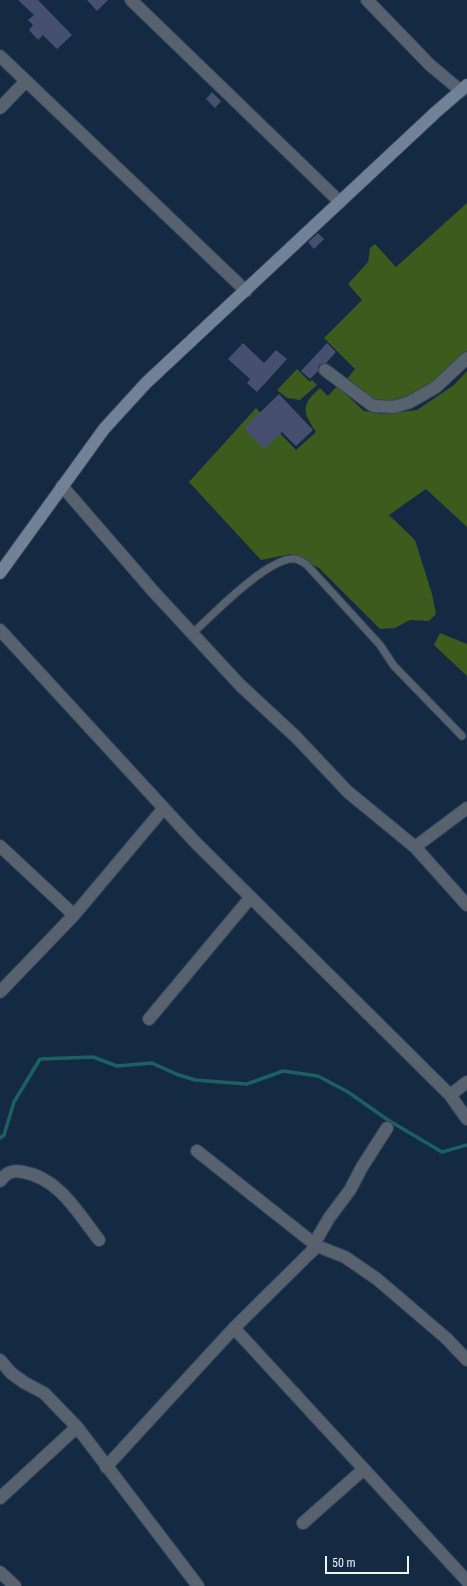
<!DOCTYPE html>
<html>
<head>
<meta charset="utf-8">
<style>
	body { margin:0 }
	#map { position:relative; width:467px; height:1586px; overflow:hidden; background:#142a42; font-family:"Roboto Condensed",sans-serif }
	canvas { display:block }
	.scale { position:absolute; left:325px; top:1556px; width:84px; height:18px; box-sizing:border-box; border:2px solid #ecf5fe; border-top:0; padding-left:5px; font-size:12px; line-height:14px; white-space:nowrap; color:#ecf5fe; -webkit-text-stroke:3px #142a42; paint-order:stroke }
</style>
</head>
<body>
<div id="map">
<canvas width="467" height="1586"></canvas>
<div class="scale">50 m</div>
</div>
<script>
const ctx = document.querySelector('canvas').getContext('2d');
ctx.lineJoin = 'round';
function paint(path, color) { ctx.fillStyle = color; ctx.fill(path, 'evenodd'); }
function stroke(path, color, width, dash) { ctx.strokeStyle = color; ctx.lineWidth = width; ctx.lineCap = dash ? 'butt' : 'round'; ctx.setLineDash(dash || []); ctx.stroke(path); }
const green = new Path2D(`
	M 467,203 L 467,354 L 435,385 L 394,403 L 372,400 L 346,380 L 355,369 L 324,338 L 362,300 L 348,284 L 368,262 L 370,248 L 375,244 L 396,267 Z
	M 297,369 L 310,382 L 312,380 L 317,385 L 300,400 L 287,398 L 277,390 Z
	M 467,371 L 467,527 L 426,489 L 389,515 L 415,540 L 432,594 L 436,614 L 429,621 L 410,620 L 395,628 L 380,629 L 319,568 L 291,554 L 261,560 L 189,482 L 256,408 L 296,450 L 316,432 C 302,411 301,405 320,388 L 328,396 L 337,386 L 364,411 L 383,414 L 417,410 L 454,385 Z
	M 440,633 L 467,644 L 467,676 L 434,645 Z`);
const stream = new Path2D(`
	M 0,1138 L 4,1135 L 14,1102 L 40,1059 L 93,1057 L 117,1066 L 152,1063 L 176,1074 L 195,1080 L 247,1084 L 283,1071 L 318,1076 L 348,1092 L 388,1120 L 442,1152 L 467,1145`);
const building = new Path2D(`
	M 18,0 L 38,0 L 72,35 L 57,49 L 43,35 L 38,40 L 29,30 L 33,25 L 28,20 L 34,15 Z
	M 87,0 L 108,0 L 97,11 Z
	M 212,92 L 221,101 L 215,108 L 206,99 Z
	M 318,233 L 324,239 L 314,249 L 308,242 Z
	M 243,343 L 264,363 L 276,350 L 287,359 L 257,392 L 247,383 L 250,379 L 228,359 Z
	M 327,343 L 336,352 L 326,363 L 319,365 L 318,371 L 310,379 L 301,371 Z
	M 279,394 L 313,430 L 296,446 L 282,432 L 264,449 L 244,428 Z`);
const lane = new Path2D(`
	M 192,634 C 211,616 270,555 296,559 C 300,560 304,563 307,565 L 380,645 L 394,666 L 462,736`);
const street = new Path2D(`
	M 131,0 L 340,202
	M 367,0 L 430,65 L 461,91
	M 0,56 L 246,291
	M 0,108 L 26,81
	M 325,370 L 373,406 L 394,407 L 410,402 L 436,387 L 467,358
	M 62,486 L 153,591 L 240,685 L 296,737 L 348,792 L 415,847 L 467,905
	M 0,630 L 195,842 L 450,1095 L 467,1119
	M 0,846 L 74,915
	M 415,847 L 467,808
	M 0,992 L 74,915 L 164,808
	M 149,1019 L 251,897
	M 450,1095 L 467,1082
	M 197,1151 L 317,1246 L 345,1257 L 377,1279 L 446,1338 L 467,1360
	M 0,1181 C 7,1172 12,1170 23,1172 C 59,1178 78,1213 99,1240
	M 314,1244 L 329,1218 L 350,1190 L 362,1167 L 387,1128
	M 234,1328 L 467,1581
	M 0,1360 L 11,1373 L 25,1383 L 44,1393 L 77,1427 L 198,1586
	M 106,1467 L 234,1328 L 317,1246
	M 0,1498 L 77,1427
	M 303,1523 L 364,1469
	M 0,1572 L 15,1586`);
const secondary = new Path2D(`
	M 0,573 L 104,429 L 146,383 L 436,112 L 467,85`);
paint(green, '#3c5b1c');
stroke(stream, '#1b615f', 3.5);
paint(building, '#464f6e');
stroke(lane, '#32465c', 9);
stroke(street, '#32465c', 14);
stroke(secondary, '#32465c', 14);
stroke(lane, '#57626e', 7);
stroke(street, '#57626e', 12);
stroke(secondary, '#718296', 12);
</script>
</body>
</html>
